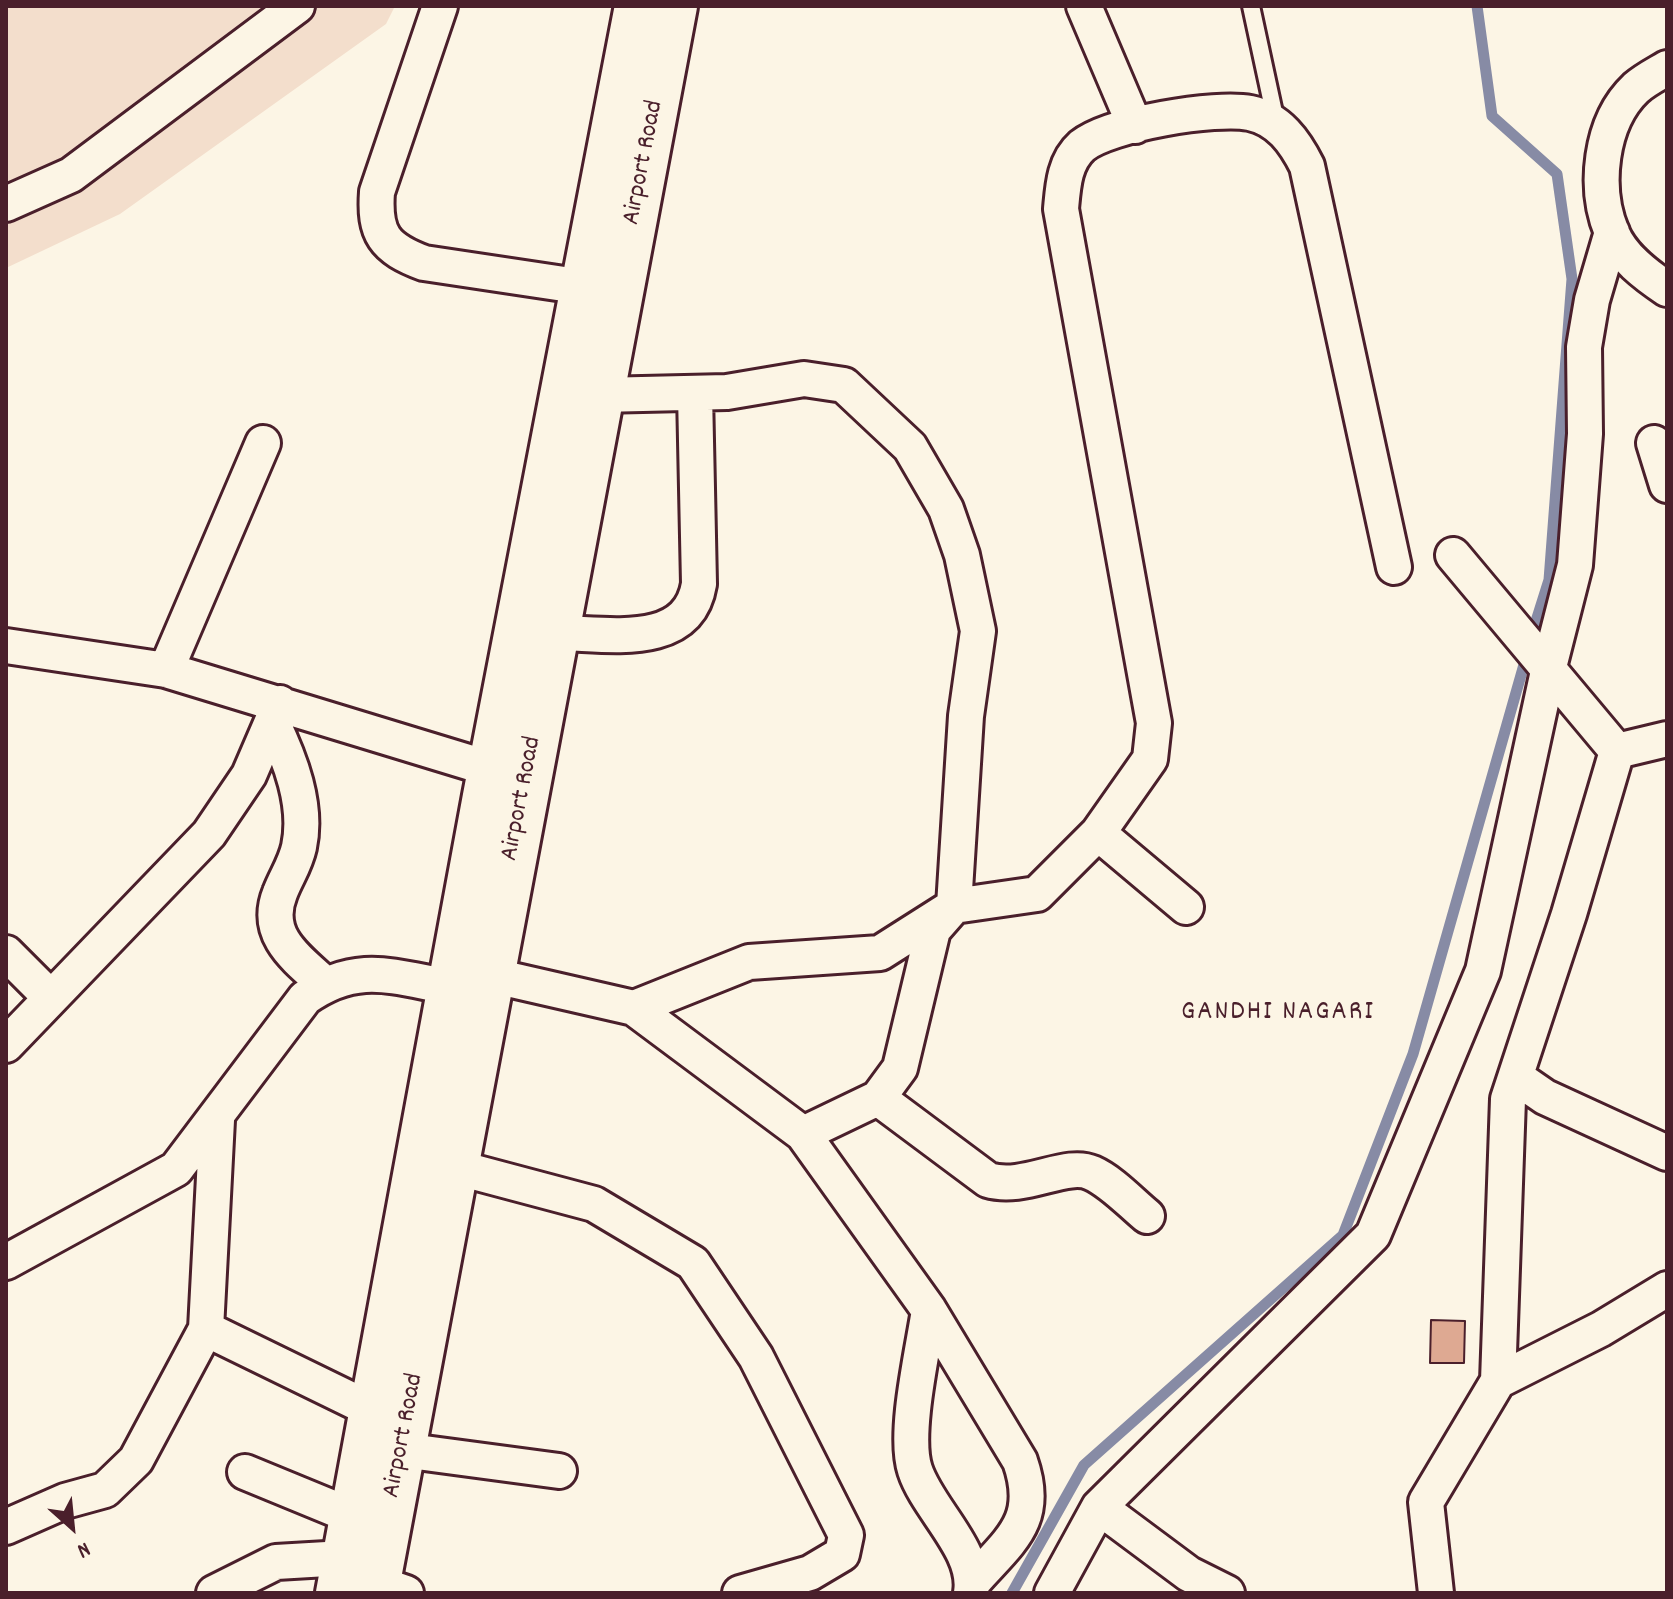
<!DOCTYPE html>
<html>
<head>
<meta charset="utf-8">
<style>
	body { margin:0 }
	#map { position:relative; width:1673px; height:1599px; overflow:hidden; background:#fcf5e5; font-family:Dekko,sans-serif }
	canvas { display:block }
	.frame { position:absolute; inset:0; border:8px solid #4a1f2b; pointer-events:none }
	.north { position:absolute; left:32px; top:1487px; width:80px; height:80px; -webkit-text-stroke:6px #fcf5e5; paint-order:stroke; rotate:153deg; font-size:22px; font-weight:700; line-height:32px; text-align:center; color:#4a1f2b }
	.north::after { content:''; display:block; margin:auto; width:28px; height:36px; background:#4a1f2b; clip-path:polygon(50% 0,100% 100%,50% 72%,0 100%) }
</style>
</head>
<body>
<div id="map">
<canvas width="1673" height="1599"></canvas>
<div class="frame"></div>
<div class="north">N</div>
</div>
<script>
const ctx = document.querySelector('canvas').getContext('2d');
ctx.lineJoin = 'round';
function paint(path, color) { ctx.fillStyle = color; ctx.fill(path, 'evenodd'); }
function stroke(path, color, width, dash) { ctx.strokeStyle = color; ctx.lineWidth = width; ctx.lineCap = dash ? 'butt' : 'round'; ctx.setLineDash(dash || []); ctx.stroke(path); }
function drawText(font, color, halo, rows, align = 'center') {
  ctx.font = font + ' Dekko,sans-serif'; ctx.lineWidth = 6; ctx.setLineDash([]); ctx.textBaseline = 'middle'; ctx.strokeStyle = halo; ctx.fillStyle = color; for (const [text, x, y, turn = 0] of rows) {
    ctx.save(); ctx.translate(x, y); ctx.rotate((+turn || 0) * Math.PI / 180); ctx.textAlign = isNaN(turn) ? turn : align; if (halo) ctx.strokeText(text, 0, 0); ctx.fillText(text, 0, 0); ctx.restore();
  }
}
const built = new Path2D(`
	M 6,6 L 395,6 L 386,24 L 120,214 L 6,268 Z`);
const stream = new Path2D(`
	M 1477,6 L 1492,116 L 1557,174 L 1572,279 L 1549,580 L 1531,637
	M 1012,1593 L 1084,1465 L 1343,1235 L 1413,1054 L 1527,654`);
const building = new Path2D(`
	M 1431,1320 L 1465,1321 L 1464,1363 L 1430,1363 Z`);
const lane = new Path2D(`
	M 1251,6 L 1276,122`);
const street = new Path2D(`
	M 440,6 L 377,192 C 374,234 384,248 424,263 L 584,287
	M 1084,6 L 1135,126
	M 1667,68 C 1657,74 1645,80 1636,88 C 1600,122 1593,188 1612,233 C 1622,257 1646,275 1667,289
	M 6,204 L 71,175 L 297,6
	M 600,395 L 727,392 L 804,379 L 844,385 L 910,447 L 946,509 L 962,555 L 978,631 L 966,716 L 954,906 L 933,930 L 900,1068 L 878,1098 L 803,1134
	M 1654,443 L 1667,485
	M 1453,555 L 1617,751 L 1667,739
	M 555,633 C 606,633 688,651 699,584 L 695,393
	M 6,646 L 166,670 L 491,769
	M 166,670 L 263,443
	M 272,722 C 290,759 308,805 299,847 C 295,865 286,877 280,893 C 263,935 296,958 325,984
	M 1098,833 L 1150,759 L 1154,723 L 1061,209 C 1063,187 1064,162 1082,146 C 1109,124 1216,106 1250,113 C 1279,119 1295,142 1307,166 L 1394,567
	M 6,953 L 51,998
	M 490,975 L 634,1008 L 803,1134 L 929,1310 L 1020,1461 C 1041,1521 1010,1540 973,1582
	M 634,1008 L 749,962 L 880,953 L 954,906 L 1037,894 L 1098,833 L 1186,907
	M 6,1045 L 209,834 L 249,775 L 280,703
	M 1516,1077 L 1545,1097 L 1667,1153
	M 878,1098 L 988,1180 C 1025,1191 1066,1161 1092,1173 C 1112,1182 1130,1202 1147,1216
	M 455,1167 L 594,1204 L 693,1263 L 756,1357 L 846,1535 L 842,1554 L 810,1573 L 740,1593
	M 6,1262 L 176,1169 L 305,998 C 357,961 393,977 450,987
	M 929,1310 C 923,1350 903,1434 915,1470 C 928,1510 978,1550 971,1593
	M 206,1329 L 372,1410
	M 1498,1381 L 1601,1329 L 1667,1289
	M 402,1450 L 559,1471
	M 245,1472 L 352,1516
	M 1099,1507 L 1189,1574 L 1227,1593
	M 6,1527 L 65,1501 L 105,1490 L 136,1460 L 206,1329 L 217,1120
	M 377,1583 L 406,1593
	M 214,1593 L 276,1562 L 344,1558
	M 1052,1593 L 1099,1507 L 1373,1235 L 1483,971 L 1548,671 L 1575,565 L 1585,434 L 1584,347 L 1592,300 L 1612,232
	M 1436,1593 L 1426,1502 L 1498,1381 L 1508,1099 L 1569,914 L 1617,751`);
const highway = new Path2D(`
	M 338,1593 L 485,796 L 637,6
	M 376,1593 L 675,6`);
const streetNames = [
	["Airport Road",645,163,-79],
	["Airport Road",523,799,-79],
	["Airport Road",405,1436,-79]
];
const neighbourhoodNames = [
	["GANDHI NAGARI",1278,1014]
];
paint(built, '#f3decc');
stroke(stream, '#878ba5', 11);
paint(building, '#dea992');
stroke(building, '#4a1f2b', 2);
stroke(lane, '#4a1f2b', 22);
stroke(street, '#4a1f2b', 40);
stroke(highway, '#4a1f2b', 50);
stroke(lane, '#fcf5e5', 16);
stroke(street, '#fcf5e5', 34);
stroke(highway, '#fcf5e5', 44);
drawText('26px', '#4a1f2b', '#fcf5e5', streetNames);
ctx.letterSpacing = '2px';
drawText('28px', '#4a1f2b', '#fcf5e5', neighbourhoodNames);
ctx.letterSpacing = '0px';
</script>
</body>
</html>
